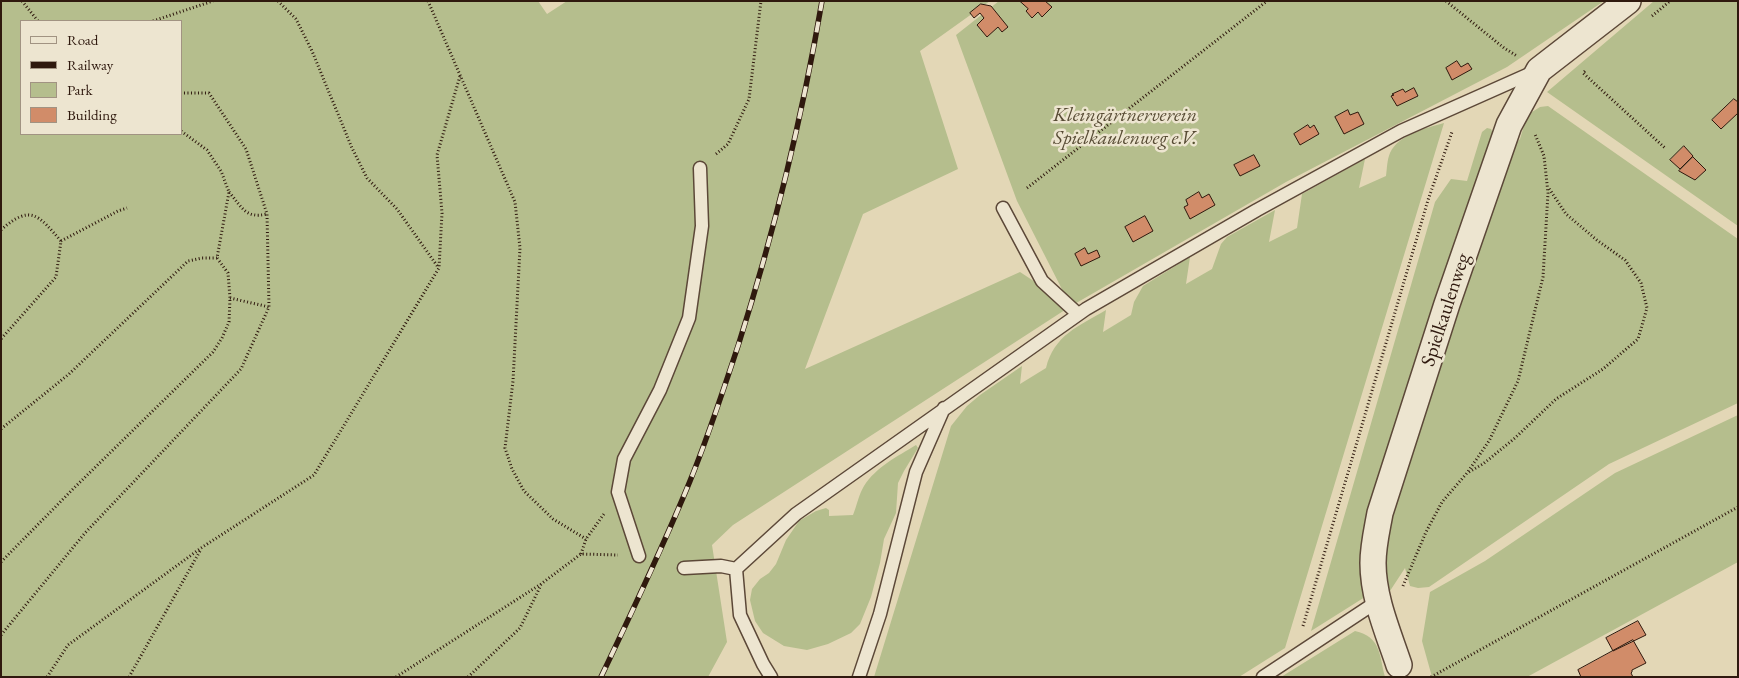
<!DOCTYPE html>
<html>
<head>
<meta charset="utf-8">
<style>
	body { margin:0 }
	#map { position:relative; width:1739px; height:678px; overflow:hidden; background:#e3d7b6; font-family:"EB Garamond",serif }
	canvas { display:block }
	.frame { position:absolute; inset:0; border:2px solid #2f190e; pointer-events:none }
	.legend { position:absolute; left:20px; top:20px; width:162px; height:115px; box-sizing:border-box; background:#ede5d0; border:1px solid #a19382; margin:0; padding:6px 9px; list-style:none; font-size:15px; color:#2f190e }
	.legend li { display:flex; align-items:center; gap:10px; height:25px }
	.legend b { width:25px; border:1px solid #a19382 }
</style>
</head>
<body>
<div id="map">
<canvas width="1739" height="678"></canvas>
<div class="frame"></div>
<ul class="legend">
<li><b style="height:6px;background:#ede5d0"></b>Road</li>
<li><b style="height:6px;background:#2f190e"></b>Railway</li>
<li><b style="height:14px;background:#b5be8d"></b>Park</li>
<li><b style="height:14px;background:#d18c69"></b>Building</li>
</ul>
</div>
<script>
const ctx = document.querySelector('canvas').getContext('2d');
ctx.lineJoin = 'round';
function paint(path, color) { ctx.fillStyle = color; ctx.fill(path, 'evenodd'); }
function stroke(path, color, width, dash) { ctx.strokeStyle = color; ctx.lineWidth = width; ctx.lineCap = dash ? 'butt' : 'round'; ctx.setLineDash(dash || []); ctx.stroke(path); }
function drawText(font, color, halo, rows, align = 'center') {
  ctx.font = font + ' "EB Garamond",serif'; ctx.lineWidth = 5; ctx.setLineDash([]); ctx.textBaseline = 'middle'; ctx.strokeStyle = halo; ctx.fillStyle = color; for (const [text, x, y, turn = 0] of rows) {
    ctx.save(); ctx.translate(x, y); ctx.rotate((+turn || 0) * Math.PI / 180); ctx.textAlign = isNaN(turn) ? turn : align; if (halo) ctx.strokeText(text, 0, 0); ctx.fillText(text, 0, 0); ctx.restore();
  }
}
const green = new Path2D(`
	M 1,1 L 538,1 L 547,14 L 567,1 L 990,1 L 920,51 L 958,169 L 863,214 L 805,369 L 1020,272 L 1070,305 L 1017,201 L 956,35 L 999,1 L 1604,1 L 1507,67 L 1286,182 L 1071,306 L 733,525 L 712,545 L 727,642 L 708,677 L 1,677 ZM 21,21 L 181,21 L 181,134 L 21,134 Z
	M 1654,1 L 1738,1 L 1738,226 L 1547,92 Z
	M 1548,106 L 1738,239 L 1738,403 L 1609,464 L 1429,587 L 1418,588 L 1410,586 L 1405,568 L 1388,594 L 1384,566 L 1388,529 L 1406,468 L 1511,148 L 1520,139 L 1526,119 L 1532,112 L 1540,107 Z
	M 1444,123 L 1285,648 L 1239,677 L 874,677 L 951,426 L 967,406 L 980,395 L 1022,366 L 1020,384 L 1046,368 C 1054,335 1079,326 1106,310 L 1103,332 L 1131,315 L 1134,302 L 1143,286 L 1190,257 L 1186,284 L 1212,269 L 1221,244 L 1227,237 L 1275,210 L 1269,242 L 1297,228 L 1302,194 L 1365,159 L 1359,188 L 1386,176 C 1387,169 1387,160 1390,153 C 1399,134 1426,128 1444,123 Z
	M 1487,128 L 1491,129 L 1493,133 L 1492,141 L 1365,597 L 1311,631 L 1435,202 L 1451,179 L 1467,181 L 1482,132 Z
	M 1738,415 L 1738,562 L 1527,677 L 1432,677 L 1422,641 L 1430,592 L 1485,561 L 1615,473 Z
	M 916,445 L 918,448 L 904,471 L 898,483 L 896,513 L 884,539 L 880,563 L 871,597 L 860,624 L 851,633 L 828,644 L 807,650 L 784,646 L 763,633 L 755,621 L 750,600 L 752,589 L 760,579 L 769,573 L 776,564 L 786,540 L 799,521 L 816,511 L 826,508 L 829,510 L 829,516 L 853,515 C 857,505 859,494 864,486 C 876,467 898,456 916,445 Z
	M 1355,631 C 1381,637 1379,654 1385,677 L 1281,677 Z`);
const building = new Path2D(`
	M 1020,1 L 1045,1 L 1052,7 L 1042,17 L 1038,12 L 1032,18 L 1026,11 L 1028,9 Z
	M 981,4 L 991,6 L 1008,27 L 1002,32 L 998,27 L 987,37 L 977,25 L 984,18 L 980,13 L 974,18 L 970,13 Z
	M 1457,61 L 1461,67 L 1468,63 L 1472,69 L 1452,80 L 1446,68 Z
	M 1414,88 L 1418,96 L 1397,106 L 1391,96 L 1394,95 L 1392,94 L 1403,89 L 1405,92 Z
	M 1734,99 L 1738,102 L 1738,113 L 1721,129 L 1712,120 Z
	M 1348,110 L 1350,115 L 1358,112 L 1364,124 L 1344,134 L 1335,117 Z
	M 1308,125 L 1310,128 L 1314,125 L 1319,134 L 1300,145 L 1294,134 Z
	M 1684,146 L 1693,156 L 1680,169 L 1670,160 Z
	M 1254,155 L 1260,166 L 1240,176 L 1234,165 Z
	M 1693,157 L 1706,170 L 1695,180 L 1679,171 Z
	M 1199,192 L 1202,198 L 1209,194 L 1215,205 L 1190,219 L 1184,207 L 1188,205 L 1186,200 Z
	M 1145,216 L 1153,231 L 1133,242 L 1125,227 Z
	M 1085,248 L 1088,254 L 1097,250 L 1100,257 L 1081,266 L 1075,254 Z
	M 1638,621 L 1646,635 L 1613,651 L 1606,638 Z
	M 1633,640 L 1646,663 L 1632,670 L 1632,672 L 1631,673 L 1633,677 L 1581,677 L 1578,670 Z`);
const path = new Path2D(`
	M 22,1 L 38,21
	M 278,1 L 296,19 L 312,51 L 352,148 L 367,178 L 397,209 L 438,267
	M 428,1 L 515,202 L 520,248 L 513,381 L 505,448 L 512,469 L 524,491 L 553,519 L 586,539
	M 1446,1 L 1504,48 L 1517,56
	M 1652,16 L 1670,1
	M 153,21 L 213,1
	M 1585,71 L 1583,73 L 1665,148
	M 716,154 L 728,144 L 749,99 L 761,1
	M 1027,188 L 1267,1
	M 229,192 C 242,207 245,219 267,214
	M 1,230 C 31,203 39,216 61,241 L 56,277 L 1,339
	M 61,241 L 118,211 L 127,208
	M 230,298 L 269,307
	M 1,429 L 69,374 L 188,261 L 202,258 L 217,258
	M 1469,472 L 1483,464 L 1515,438 L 1556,399 L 1603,369 L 1638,339 L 1647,308 L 1641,283 L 1625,260 L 1598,241 L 1566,214 L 1548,187
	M 581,554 L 586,539 L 604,514
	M 1,562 L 72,490 L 213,352 L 222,338 L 229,322 L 230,298 L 228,273 L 217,258 L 229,192 L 221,171 L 207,150 L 181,131
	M 1403,586 L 1426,532 L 1442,502 L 1467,473 L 1489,441 L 1518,381 L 1543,277 L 1548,193 L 1544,156 L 1535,134
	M 1303,626 L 1428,200 L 1452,132
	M 1,635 L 85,533 L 241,369 L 269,307 L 267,214 L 246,149 L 209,93 L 181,93
	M 47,677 L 68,645 L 201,548 L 314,475 L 439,268 L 442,213 L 437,155 L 460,76
	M 129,677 L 200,551
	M 396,677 L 541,584 L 581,554 L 618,555
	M 468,677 L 520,628 L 541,585
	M 1431,677 L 1738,507`);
const service = new Path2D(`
	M 1003,208 L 1042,281 L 1078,314
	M 639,556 L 618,492 L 624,459 L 660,390 L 689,318 L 702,226 L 700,168
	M 684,568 L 721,566 L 736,569 L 796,514 L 1086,309 L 1257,210 L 1401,131 L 1536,71
	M 736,569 L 740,615 L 763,664 L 771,677
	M 859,677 L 880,614 L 916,472 L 944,408
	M 1263,677 L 1378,601`);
const minor = new Path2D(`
	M 1399,665 C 1388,632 1373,598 1373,563 C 1373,546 1377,530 1380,513 L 1447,304 L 1509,125 L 1539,70 L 1628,1`);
const rail = new Path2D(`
	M 601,677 C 632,612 663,547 690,481 C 708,437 723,391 738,346 C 774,233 802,118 822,1`);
const parkNames = [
	["Kleingärtnerverein",1125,116],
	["Spielkaulenweg e.V.",1125,139]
];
const streetNames = [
	["Spielkaulenweg",1446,310,-72]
];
paint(green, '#b5be8d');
paint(building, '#d18c69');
stroke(building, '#2f190e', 1);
stroke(service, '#5c4838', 15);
stroke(minor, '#5c4838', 28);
stroke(path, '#2f190e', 3, [1, 2.5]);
stroke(service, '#ede5d0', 12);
stroke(minor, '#ede5d0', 25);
stroke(rail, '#2f190e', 5.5);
stroke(rail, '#ede5d0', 4, [11]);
drawText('italic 20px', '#574b34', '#ede5d0', parkNames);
drawText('20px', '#2f190e', '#ede5d0', streetNames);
</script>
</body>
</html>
